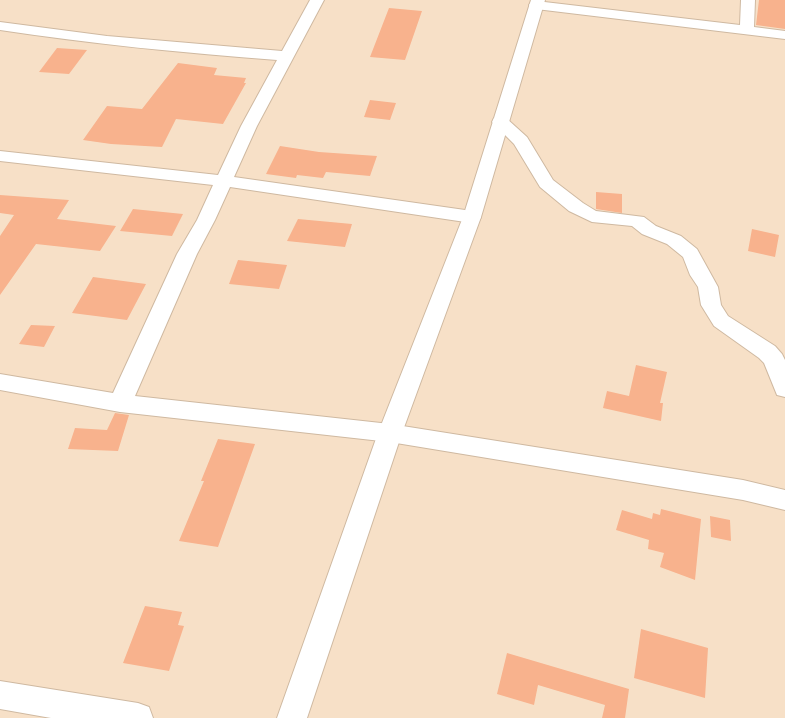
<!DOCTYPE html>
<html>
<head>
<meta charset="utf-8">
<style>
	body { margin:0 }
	canvas { display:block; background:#f7e0c7 }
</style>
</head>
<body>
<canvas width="785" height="718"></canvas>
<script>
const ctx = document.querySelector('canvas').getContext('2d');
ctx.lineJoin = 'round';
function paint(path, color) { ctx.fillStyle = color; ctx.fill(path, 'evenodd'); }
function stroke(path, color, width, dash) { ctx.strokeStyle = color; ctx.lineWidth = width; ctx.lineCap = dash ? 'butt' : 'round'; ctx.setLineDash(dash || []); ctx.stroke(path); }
const building = new Path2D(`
	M 759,0 L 785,0 L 785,29 L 756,25 Z
	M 389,8 L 422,11 L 405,60 L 370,57 Z
	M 57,48 L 87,50 L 69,74 L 39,72 Z
	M 178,63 L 217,68 L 214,75 L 246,78 L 244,83 L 246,83 L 223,124 L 176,119 L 162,147 L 111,144 L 83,140 L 107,106 L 142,109 Z
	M 370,100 L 396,103 L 390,120 L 364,117 Z
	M 280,146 L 319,152 L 377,156 L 370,176 L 326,172 L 323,178 L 297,175 L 296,178 L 266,174 Z
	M 596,192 L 622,194 L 622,213 L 596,209 Z
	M 0,195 L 69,200 L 57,219 L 116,226 L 100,251 L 36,244 L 0,295 L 0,236 L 14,215 L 0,213 Z
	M 133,209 L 183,214 L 172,236 L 120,231 Z
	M 298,219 L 352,224 L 345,247 L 287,241 Z
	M 752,229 L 779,235 L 775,257 L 748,251 Z
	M 238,260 L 287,265 L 279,289 L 229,284 Z
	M 93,277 L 146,284 L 127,320 L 72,313 Z
	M 31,325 L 55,326 L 44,347 L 19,344 Z
	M 636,365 L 667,372 L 660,403 L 663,403 L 661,421 L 603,408 L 607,391 L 629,396 Z
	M 115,413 L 129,415 L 118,451 L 68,449 L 75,428 L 107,430 Z
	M 218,439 L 255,444 L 218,547 L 179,541 L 204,481 L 201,481 Z
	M 661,509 L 701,519 L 695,580 L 660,567 L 664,553 L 648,549 L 649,540 L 616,530 L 622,510 L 652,519 L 653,513 L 660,515 Z
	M 710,516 L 730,520 L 731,541 L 711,537 Z
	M 145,606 L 182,612 L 178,625 L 184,626 L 169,671 L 123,663 Z
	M 641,629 L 708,648 L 705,698 L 634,678 Z
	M 507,653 L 629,689 L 625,718 L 602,718 L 605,705 L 538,685 L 534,705 L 497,694 Z`);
const minor = new Path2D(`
	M 310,0 L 324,0 L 257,126 L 234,177 L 472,211 L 479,213 L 481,217 L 479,221 L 472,223 L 230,187 L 215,220 L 197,254 L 135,396 L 390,424 L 743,480 L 785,490 L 785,510 L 743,500 L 390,442 L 120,412 L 0,390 L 0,374 L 113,393 L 177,254 L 197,220 L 213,185 L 0,161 L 0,151 L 218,175 L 241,126 L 277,60 C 184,53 92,44 0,30 L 0,22 L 107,36 L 282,51 Z
	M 741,0 L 755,0 L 754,27 L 785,31 L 785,39 L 536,9 L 531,8 L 529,5 L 531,2 L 536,1 L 740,25 Z
	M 500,117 L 506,118 L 527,137 L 553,180 L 583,203 L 596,211 L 644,217 L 656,226 L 681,236 L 697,249 L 718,287 L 721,305 L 728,316 L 775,346 L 782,354 L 785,360 L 785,397 L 777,395 L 764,363 L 759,358 L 714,326 L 701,305 L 698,287 L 690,275 L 683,257 L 667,244 L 642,234 L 632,226 L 592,222 L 569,211 L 540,187 L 514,144 L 492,122 L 494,118 Z
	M 0,681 L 138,703 L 149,707 L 153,718 L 51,718 L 0,709 Z`);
const highway = new Path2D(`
	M 531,0 L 545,0 L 481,217 L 402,433 L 307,718 L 277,718 L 378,433 L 463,217 Z`);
paint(building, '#f8b28d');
stroke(minor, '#cfb9a1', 2);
stroke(highway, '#cfb9a1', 2);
paint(minor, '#fff');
paint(highway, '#fff');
</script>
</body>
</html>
